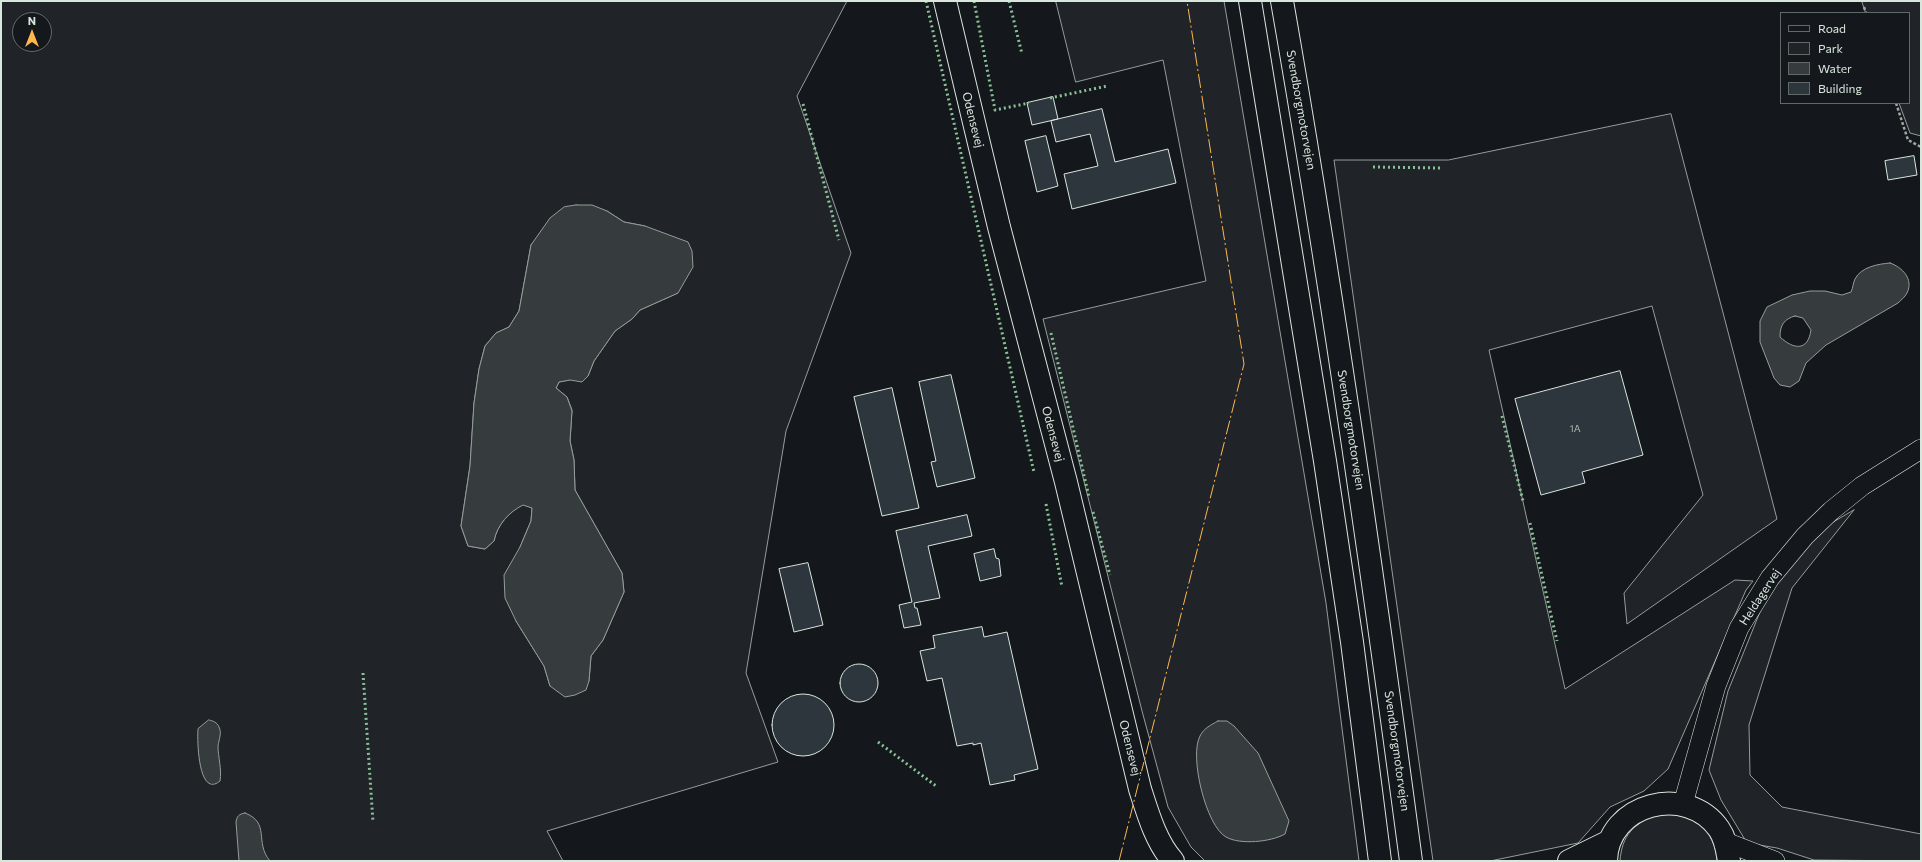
<!DOCTYPE html>
<html>
<head>
<meta charset="utf-8">
<style>
	body { margin:0 }
	#map { position:relative; width:1922px; height:862px; overflow:hidden; background:#14181c; font-family:Commissioner,sans-serif }
	canvas { display:block }
	.frame { position:absolute; inset:0; border:2px solid #d8e6dc; pointer-events:none }
	.legend { position:absolute; left:1780px; top:12px; width:130px; height:92px; box-sizing:border-box; background:#14181c; border:1px solid #626a69; margin:0; padding:5px 7px; list-style:none; font-size:12px; color:#d8e6dc }
	.legend li { display:flex; align-items:center; gap:8px; height:20px }
	.legend b { width:20px; border:1px solid #626a69 }
	.north { position:absolute; left:12px; top:12px; width:40px; height:40px; box-sizing:border-box; background:#14181c; border:1px solid #626a69; border-radius:50%; rotate:0deg; font-size:11px; font-weight:700; line-height:16px; text-align:center; color:#d8e6dc }
	.north::after { content:''; display:block; margin:auto; width:14px; height:18px; background:#ffb74d; clip-path:polygon(50% 0,100% 100%,50% 72%,0 100%) }
</style>
</head>
<body>
<div id="map">
<canvas width="1922" height="862"></canvas>
<div class="frame"></div>
<ul class="legend">
<li><b style="height:5px;background:#14181c"></b>Road</li>
<li><b style="height:11px;background:#202428"></b>Park</li>
<li><b style="height:11px;background:#363b3e"></b>Water</li>
<li><b style="height:11px;background:#2c363c"></b>Building</li>
</ul>
<div class="north">N</div>
</div>
<script>
const ctx = document.querySelector('canvas').getContext('2d');
ctx.lineJoin = 'round';
function paint(path, color) { ctx.fillStyle = color; ctx.fill(path, 'evenodd'); }
function stroke(path, color, width, dash) { ctx.strokeStyle = color; ctx.lineWidth = width; ctx.lineCap = dash ? 'butt' : 'round'; ctx.setLineDash(dash || []); ctx.stroke(path); }
function drawText(font, color, halo, rows, align = 'center') {
  ctx.font = font + ' Commissioner,sans-serif'; ctx.lineWidth = 3; ctx.setLineDash([]); ctx.textBaseline = 'middle'; ctx.strokeStyle = halo; ctx.fillStyle = color; for (const [text, x, y, turn = 0] of rows) {
    ctx.save(); ctx.translate(x, y); ctx.rotate((+turn || 0) * Math.PI / 180); ctx.textAlign = isNaN(turn) ? turn : align; if (halo) ctx.strokeText(text, 0, 0); ctx.fillText(text, 0, 0); ctx.restore();
  }
}
const green = new Path2D(`
	M 1,1 L 847,1 L 797,96 L 851,253 L 786,431 L 746,673 L 778,762 L 547,831 L 563,861 L 1,861 ZM 20,20 L 44,20 L 44,44 L 20,44 ZM 576,205 L 607,211 L 624,222 L 645,226 L 678,293 L 640,310 L 632,319 L 615,331 L 594,361 L 588,376 L 559,382 L 556,388 L 567,397 L 572,410 L 570,441 L 574,460 L 575,490 L 622,573 L 624,592 L 603,640 L 591,656 L 589,681 L 550,686 L 544,666 L 516,621 L 520,547 L 531,521 L 532,508 L 523,504 C 509,512 497,525 494,541 L 485,549 L 468,546 L 461,526 L 470,466 L 474,403 L 479,369 L 485,346 L 496,333 L 509,327 L 519,311 L 531,245 Z
	M 1056,1 L 1224,1 L 1326,603 L 1359,861 L 1205,861 L 1191,847 L 1168,807 L 1142,711 L 1043,319 L 1206,281 L 1163,60 L 1076,82 Z
	M 1862,1 L 1921,1 L 1921,136 L 1910,133 L 1899,103 L 1909,103 L 1909,13 L 1866,13 Z
	M 1671,114 L 1777,519 L 1627,624 L 1624,593 L 1703,495 L 1652,306 L 1489,350 L 1565,689 L 1735,580 L 1753,581 L 1746,590 L 1668,769 L 1644,791 L 1610,807 L 1578,843 L 1490,861 L 1433,861 L 1334,160 L 1448,160 Z
	M 1854,510 L 1792,588 L 1749,725 L 1750,775 L 1782,807 L 1921,834 L 1921,861 L 1814,860 L 1777,848 L 1747,843 L 1721,800 L 1709,770 L 1728,691 L 1764,602 L 1813,534 Z
	M 1656,814 C 1664,814 1676,813 1684,815 C 1704,820 1716,842 1717,861 L 1620,861 C 1622,835 1633,825 1656,814 Z`);
const water = new Path2D(`
	M 576,205 L 592,205 L 607,211 L 624,222 L 645,226 L 688,242 L 692,251 L 693,267 L 678,293 L 640,310 L 632,319 L 615,331 L 594,361 L 588,376 L 582,382 L 570,380 L 559,382 L 556,388 L 567,397 L 572,411 L 570,441 L 574,460 L 575,490 L 622,573 L 624,592 L 603,640 L 591,656 L 589,681 L 586,690 L 575,695 L 565,697 L 550,686 L 544,666 L 516,621 L 505,598 L 504,575 L 520,547 L 531,521 L 532,508 L 523,505 C 509,512 497,525 494,541 L 485,549 L 468,546 L 461,526 L 470,466 L 474,403 L 479,369 L 485,346 L 496,333 L 509,327 L 519,311 L 531,245 L 550,218 L 564,207 Z
	M 1890,263 C 1902,267 1914,279 1907,293 C 1905,297 1901,300 1898,303 L 1826,345 L 1806,363 L 1799,381 L 1790,387 L 1780,385 L 1774,378 L 1760,342 L 1760,321 L 1767,307 L 1792,295 L 1810,291 L 1825,291 L 1842,295 L 1851,292 C 1853,288 1853,283 1855,279 C 1861,267 1878,264 1890,263 ZM 1795,316 L 1803,318 L 1811,330 C 1808,351 1794,350 1780,337 C 1780,325 1784,319 1795,316 Z
	M 209,720 C 213,721 217,722 219,727 C 222,733 219,739 218,746 C 218,757 222,769 220,781 C 198,799 197,739 198,729 Z
	M 1218,721 L 1227,721 L 1234,726 L 1258,753 L 1289,821 L 1285,834 C 1271,842 1240,845 1226,837 C 1206,826 1189,756 1200,736 C 1204,728 1211,725 1218,721 Z
	M 245,813 C 271,823 254,842 270,861 L 239,861 L 236,822 C 237,816 239,814 245,813 Z`);
const building = new Path2D(`
	M 1053,97 L 1058,119 L 1032,125 L 1027,103 Z
	M 1102,109 L 1115,162 L 1168,149 L 1176,183 L 1072,209 L 1064,174 L 1098,166 L 1090,134 L 1056,142 L 1051,121 Z
	M 1046,136 L 1058,186 L 1037,192 L 1025,141 Z
	M 1914,156 L 1917,175 L 1888,180 L 1885,161 Z
	M 1620,371 L 1643,455 L 1582,472 L 1585,483 L 1541,495 L 1515,399 Z
	M 951,375 L 975,478 L 937,487 L 931,462 L 936,461 L 919,382 Z
	M 892,388 L 919,508 L 882,516 L 854,397 Z
	M 967,515 L 972,536 L 928,546 L 940,598 L 914,603 L 915,608 L 917,608 L 921,625 L 904,628 L 899,605 L 912,602 L 896,531 Z
	M 994,549 L 996,558 L 999,559 L 1001,576 L 980,581 L 974,554 Z
	M 808,563 L 823,625 L 794,632 L 779,569 Z
	M 982,627 L 984,637 L 1007,632 L 1038,769 L 1014,775 L 1015,780 L 990,785 L 981,743 L 973,745 L 973,743 L 957,746 L 942,678 L 927,681 L 920,651 L 935,648 L 933,636 Z
	M840 683a19 19 0 1 1 38 0a19 19 0 1 1-38 0Z
	M772 725a31 31 0 1 1 62 0a31 31 0 1 1-62 0Z`);
const path = new Path2D(`
	M 1864,7 L 1866,13
	M 1896,103 L 1908,140 L 1921,147`);
const minor = new Path2D(`
	M 1683,804 L 1716,686 L 1739,628 L 1770,578 L 1805,536 L 1831,511 L 1862,486 L 1921,449
	M 1726,842 L 1775,861`);
const major = new Path2D(`
	M 945,1 L 999,227 L 1066,482 L 1140,789 C 1148,814 1156,842 1173,861
	M 1569,861 L 1610,841
	M 1606,861 C 1607,803 1687,783 1719,829 C 1726,839 1727,850 1729,861`);
const highway = new Path2D(`
	M 1250,1 L 1325,461 L 1352,642 L 1380,861
	M 1282,1 C 1332,287 1373,574 1411,861`);
const hedge = new Path2D(`
	M 926,1 L 1034,472
	M 974,1 L 995,110 L 1029,103
	M 1009,1 L 1022,54
	M 1050,98 L 1107,86
	M 803,104 L 839,240
	M 1373,167 L 1441,168
	M 1051,333 L 1089,497
	M 1502,416 L 1523,501
	M 1046,504 L 1062,587
	M 1093,512 L 1110,575
	M 1530,523 L 1557,641
	M 363,673 L 373,822
	M 878,742 L 936,786`);
const power = new Path2D(`
	M 1119,861 L 1244,364 L 1187,1`);
const numberNames = [
	["1A",1575,429]
];
const streetNames = [
	["Svendborgmotorvejen",1301,110,80],
	["Odensevej",973,120,76],
	["Svendborgmotorvejen",1351,430,81],
	["Odensevej",1053,434,75],
	["Heldagervej",1760,597,-57],
	["Odensevej",1130,748,76],
	["Svendborgmotorvejen",1397,751,82]
];
paint(green, '#202428');
stroke(green, '#939e99', 1);
paint(water, '#363b3e');
stroke(water, '#939e99', 1);
paint(building, '#2c363c');
stroke(building, '#d8e6dc', 1);
stroke(minor, '#d8e6dc', 20);
stroke(major, '#d8e6dc', 24);
stroke(highway, '#d8e6dc', 24);
stroke(path, '#9da8a2', 2.5, [3, 2]);
stroke(minor, '#14181c', 19);
stroke(major, '#14181c', 22);
stroke(highway, '#14181c', 22);
stroke(hedge, '#8ac095', 3, [2, 3]);
stroke(power, '#ffb74d', 1, [14, 3, 2, 3]);
drawText('10px', '#adbab4', null, numberNames);
drawText('12px', '#d8e6dc', '#14181c', streetNames);
</script>
</body>
</html>
